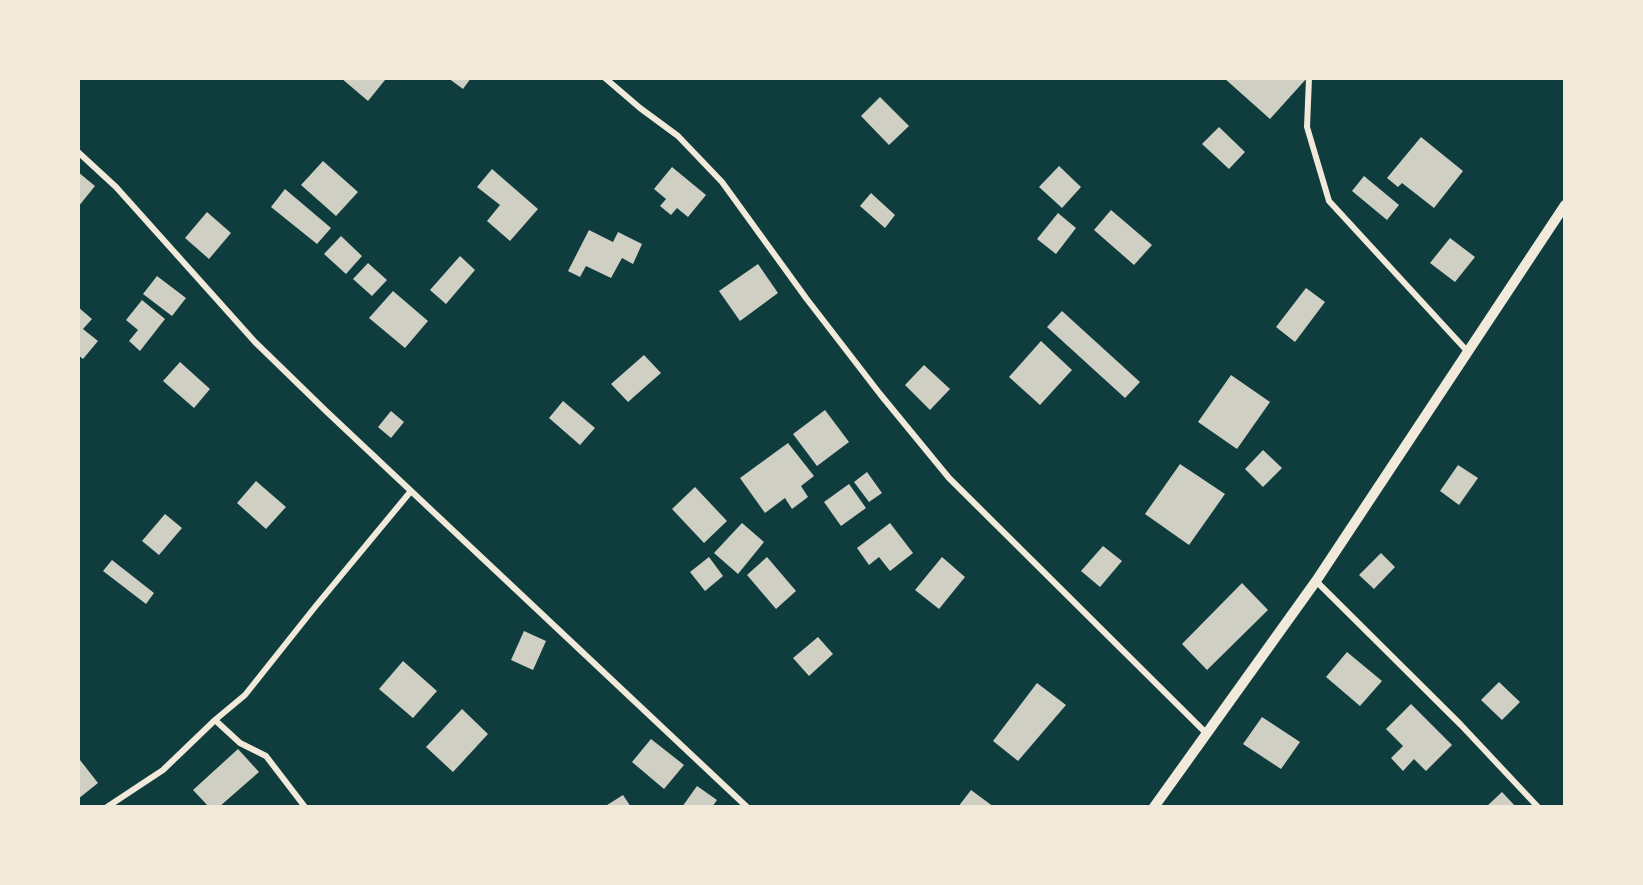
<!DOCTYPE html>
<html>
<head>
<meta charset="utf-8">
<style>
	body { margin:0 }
	#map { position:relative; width:1643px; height:885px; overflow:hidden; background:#0f3d3e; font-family:"Source Sans 3",sans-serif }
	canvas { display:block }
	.frame { position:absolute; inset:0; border:80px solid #f1e9da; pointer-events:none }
</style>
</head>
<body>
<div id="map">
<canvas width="1643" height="885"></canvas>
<div class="frame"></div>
</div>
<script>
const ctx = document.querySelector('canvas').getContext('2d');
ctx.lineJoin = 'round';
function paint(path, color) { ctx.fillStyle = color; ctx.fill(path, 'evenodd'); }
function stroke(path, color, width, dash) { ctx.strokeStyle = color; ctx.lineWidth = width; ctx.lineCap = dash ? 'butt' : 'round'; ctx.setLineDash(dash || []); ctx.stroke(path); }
const building = new Path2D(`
	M 341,78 L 382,78 L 385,80 L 368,101 Z
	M 448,78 L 471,78 L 463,89 Z
	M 1224,78 L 1307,78 L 1270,119 Z
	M 880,97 L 909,126 L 889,145 L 861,116 Z
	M 1219,127 L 1245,152 L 1229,169 L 1202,144 Z
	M 1421,137 L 1463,171 L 1434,208 L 1402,183 L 1398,187 L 1387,178 Z
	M 323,161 L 358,192 L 336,216 L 301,185 Z
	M 1059,166 L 1081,187 L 1062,208 L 1039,187 Z
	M 672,167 L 706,195 L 688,217 L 677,208 L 671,215 L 660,206 L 666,199 L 654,189 Z
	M 492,169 L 538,209 L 510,241 L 487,221 L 500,205 L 477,187 Z
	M 78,172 L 95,186 L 78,207 Z
	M 1364,176 L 1399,205 L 1387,220 L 1352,191 Z
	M 285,189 L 331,228 L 317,244 L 271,207 Z
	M 871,193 L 895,215 L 885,228 L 860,206 Z
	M 1111,210 L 1152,245 L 1134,265 L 1094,230 Z
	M 207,212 L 231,233 L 209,259 L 185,238 Z
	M 1058,213 L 1076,228 L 1056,254 L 1037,239 Z
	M 589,230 L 613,242 L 618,232 L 642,244 L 633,264 L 622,258 L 611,278 L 586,266 L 580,277 L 568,271 Z
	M 341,236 L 362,256 L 346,274 L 324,254 Z
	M 1450,238 L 1475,257 L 1455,282 L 1430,263 Z
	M 460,256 L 475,270 L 446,304 L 430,290 Z
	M 368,263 L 387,280 L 372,296 L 353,279 Z
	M 758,264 L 778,293 L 740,321 L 719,291 Z
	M 157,276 L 186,298 L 172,316 L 143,294 Z
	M 1306,288 L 1325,302 L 1295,342 L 1276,327 Z
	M 393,291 L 428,321 L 405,348 L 369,318 Z
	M 142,300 L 165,319 L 140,351 L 129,341 L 138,330 L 126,320 Z
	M 78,307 L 92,319 L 83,329 L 98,341 L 83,359 L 78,355 Z
	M 1062,311 L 1140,382 L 1125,398 L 1047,327 Z
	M 1041,341 L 1072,370 L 1040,405 L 1009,377 Z
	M 644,355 L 661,373 L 628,402 L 611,384 Z
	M 180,362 L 210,389 L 194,408 L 163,381 Z
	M 924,365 L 950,389 L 930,410 L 905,385 Z
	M 1231,375 L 1270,402 L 1237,449 L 1198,422 Z
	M 563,401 L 595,428 L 580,445 L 549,418 Z
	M 825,410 L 849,442 L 817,466 L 793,434 Z
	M 391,411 L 404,422 L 391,438 L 378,427 Z
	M 788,443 L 814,476 L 801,486 L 808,497 L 792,509 L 785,498 L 765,513 L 740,478 Z
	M 1263,450 L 1282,468 L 1263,487 L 1245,469 Z
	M 1180,464 L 1225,494 L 1189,545 L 1145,514 Z
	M 1458,465 L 1478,478 L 1459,505 L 1440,491 Z
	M 867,472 L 882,493 L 869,502 L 854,482 Z
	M 256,481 L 286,507 L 266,529 L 237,503 Z
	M 849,484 L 866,508 L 841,526 L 824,502 Z
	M 695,487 L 727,521 L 704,543 L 672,509 Z
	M 165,514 L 182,528 L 159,555 L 142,541 Z
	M 742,523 L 764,542 L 738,574 L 714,553 Z
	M 890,523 L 913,553 L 890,571 L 879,557 L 869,565 L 857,548 Z
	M 1103,546 L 1122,561 L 1100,587 L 1081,571 Z
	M 1381,553 L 1395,567 L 1374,589 L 1359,575 Z
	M 709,557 L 723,576 L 705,591 L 690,572 Z
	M 767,557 L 796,591 L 776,609 L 747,575 Z
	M 942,557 L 965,577 L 939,609 L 915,590 Z
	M 112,560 L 154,593 L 146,604 L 103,571 Z
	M 1242,583 L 1268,610 L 1207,670 L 1182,644 Z
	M 524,631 L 546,641 L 533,670 L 511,660 Z
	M 818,637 L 833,654 L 809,676 L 793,658 Z
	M 1347,652 L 1382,681 L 1360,706 L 1326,677 Z
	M 403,661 L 437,691 L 413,718 L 379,689 Z
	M 1499,682 L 1520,702 L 1502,720 L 1481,700 Z
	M 1037,683 L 1066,705 L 1018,761 L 993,741 Z
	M 1411,704 L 1452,745 L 1426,771 L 1414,759 L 1403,771 L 1391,758 L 1403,746 L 1386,729 Z
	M 462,709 L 488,734 L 453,772 L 426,747 Z
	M 1262,717 L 1300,742 L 1281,769 L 1243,744 Z
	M 651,739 L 684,765 L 664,789 L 632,762 Z
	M 238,749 L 259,772 L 219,807 L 209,807 L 193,790 Z
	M 80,760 L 98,783 L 78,799 L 78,761 Z
	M 697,786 L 717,800 L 712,807 L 682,807 Z
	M 971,790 L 994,807 L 958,807 Z
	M 1502,792 L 1516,807 L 1486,807 Z
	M 623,795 L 631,807 L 604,807 Z`);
const minor = new Path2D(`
	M 605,78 L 640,108 L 678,136 L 722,182 L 806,298 L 880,394 L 949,478 L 1207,734
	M 1309,78 L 1307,127 L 1329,201 L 1468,352
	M 78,152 L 116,187 L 255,342 L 326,411 L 747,807
	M 1316,581 L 1461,725 L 1538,807
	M 215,720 L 240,743 L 266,756 L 305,807
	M 107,807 L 163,770 L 215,720 L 245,695 L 315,607 L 411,491`);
const tertiary = new Path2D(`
	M 1154,807 L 1316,581 L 1565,205`);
paint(building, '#cfcfc3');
stroke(minor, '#f1e9da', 6);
stroke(tertiary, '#f1e9da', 10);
</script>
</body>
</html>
